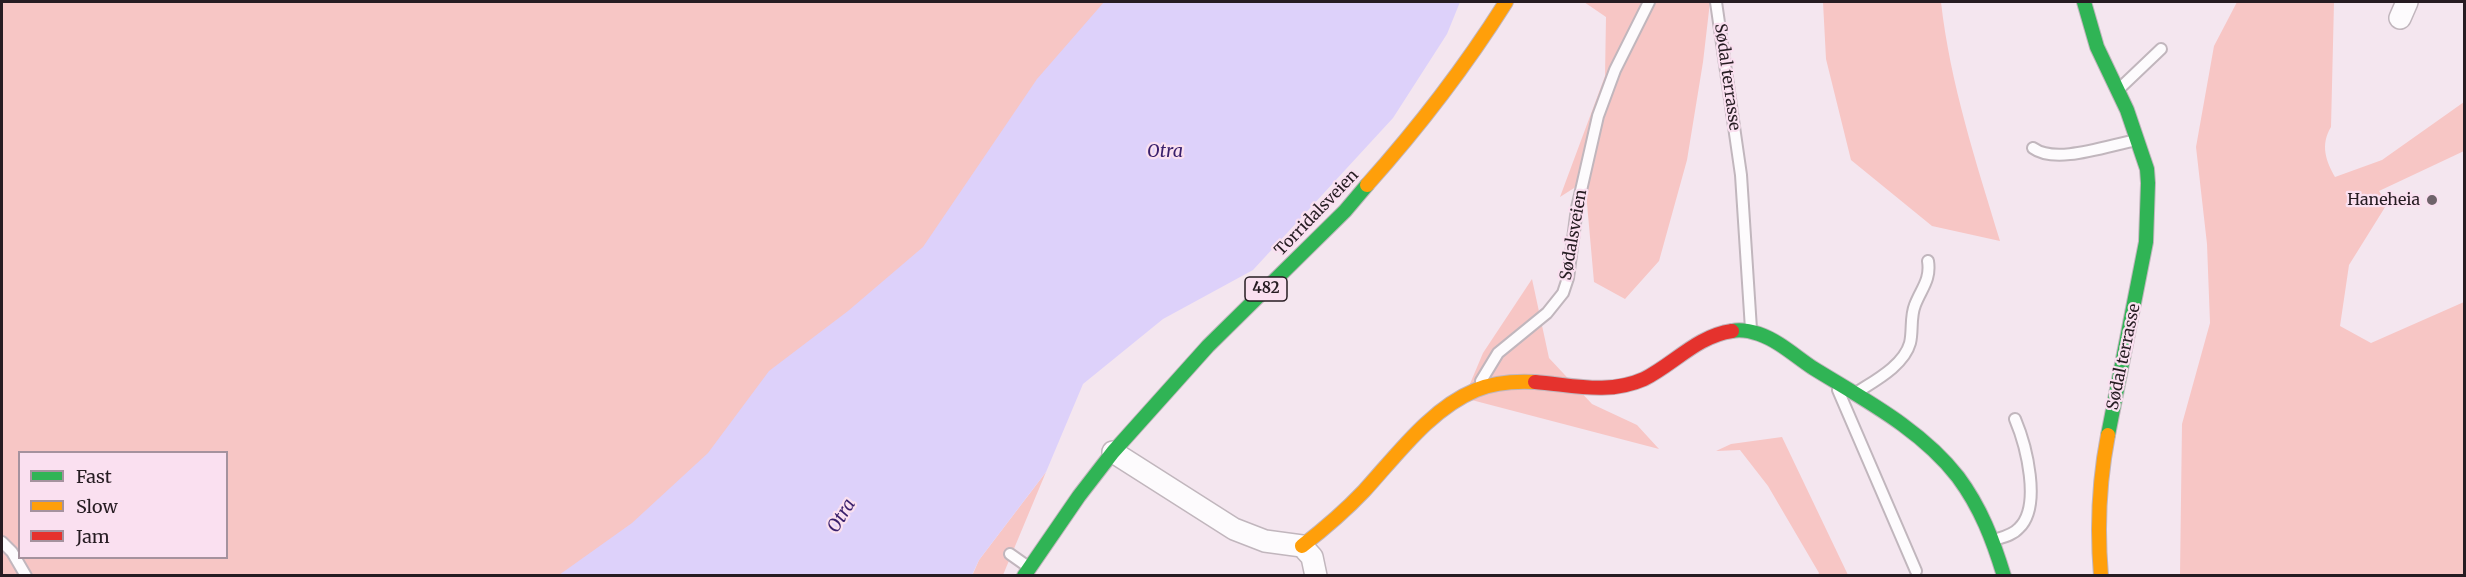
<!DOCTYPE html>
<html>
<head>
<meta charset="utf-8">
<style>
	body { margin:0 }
	#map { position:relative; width:2466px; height:577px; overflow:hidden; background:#f4e6ef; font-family:Merriweather,serif }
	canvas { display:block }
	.frame { position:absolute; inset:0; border:3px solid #261c22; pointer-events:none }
	.legend { position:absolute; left:18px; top:451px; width:210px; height:108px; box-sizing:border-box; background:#fae0f0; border:2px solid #a5929e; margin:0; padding:8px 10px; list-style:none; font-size:18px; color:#261c22 }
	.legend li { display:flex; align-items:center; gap:12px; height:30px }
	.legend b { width:30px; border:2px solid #a5929e }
</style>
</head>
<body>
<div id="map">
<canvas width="2466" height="577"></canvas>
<div class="frame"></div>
<ul class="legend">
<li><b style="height:8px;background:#30b455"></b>Fast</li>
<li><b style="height:8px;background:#ff9f0a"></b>Slow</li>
<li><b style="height:8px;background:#e5322d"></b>Jam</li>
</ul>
</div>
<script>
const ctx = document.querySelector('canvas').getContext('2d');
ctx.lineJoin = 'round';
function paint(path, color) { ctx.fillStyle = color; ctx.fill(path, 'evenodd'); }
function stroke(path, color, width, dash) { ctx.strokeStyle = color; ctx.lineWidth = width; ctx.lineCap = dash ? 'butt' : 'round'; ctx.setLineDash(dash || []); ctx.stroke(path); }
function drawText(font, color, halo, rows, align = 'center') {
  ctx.font = font + ' Merriweather,serif'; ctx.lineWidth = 4.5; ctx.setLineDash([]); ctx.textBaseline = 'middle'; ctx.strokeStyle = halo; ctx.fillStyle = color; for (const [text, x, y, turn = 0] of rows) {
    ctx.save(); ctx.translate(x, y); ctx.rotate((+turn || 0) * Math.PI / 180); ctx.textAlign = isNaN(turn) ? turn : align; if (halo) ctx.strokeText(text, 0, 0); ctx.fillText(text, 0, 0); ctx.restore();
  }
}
const green = new Path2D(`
	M 2,2 L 1205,2 L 739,576 L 2,575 ZM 20,452 L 226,452 L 226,558 L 20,558 Z
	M 1584,2 L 1710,2 L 1703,62 L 1687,160 L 1659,261 L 1625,299 L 1594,282 L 1585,181 L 1560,197 L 1605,76 L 1606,17 Z
	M 1823,2 L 1941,2 C 1950,83 1976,162 2000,241 L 1932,226 L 1851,160 L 1826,59 Z
	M 2237,2 L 2334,2 L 2331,127 C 2320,145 2326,161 2335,177 L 2382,160 L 2464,102 L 2464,151 L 2379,191 L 2387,204 L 2349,265 L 2340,326 L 2371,343 L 2464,302 L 2464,575 L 2180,575 L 2182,424 L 2210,323 L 2207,244 L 2196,147 L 2214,46 Z
	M 1532,279 L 1549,358 L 1592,404 L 1637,425 L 1659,449 L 1464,398 L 1483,353 Z
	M 1782,437 L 1848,575 L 1818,575 L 1819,573 L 1768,486 L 1740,450 L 1716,451 L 1731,444 Z
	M 1046,472 L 1003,575 L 972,576 L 979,560 Z`);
const water = new Path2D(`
	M 1104,2 L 1460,2 L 1447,34 L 1393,118 L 1253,270 L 1163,319 L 1083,384 L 1046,472 L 979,560 L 972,575 L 559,575 L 632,523 L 708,453 L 769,371 L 848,311 L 923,247 L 1037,79 Z`);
const lane = new Path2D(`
	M 1716,2 L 1741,175 L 1751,329
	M 2119,89 L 2161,49
	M 2033,148 C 2056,165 2109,145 2137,140
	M 1481,381 L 1498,353 L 1547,313 L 1563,293 L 1568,278 L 1577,208 L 1598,116 L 1615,70 L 1649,2
	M 1838,390 L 1916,571
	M 1859,391 C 1876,380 1904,365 1910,343 C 1913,331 1910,317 1915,305 C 1921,289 1931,280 1928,261
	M 1994,540 C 2003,537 2013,535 2019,528 C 2042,506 2026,445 2015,419
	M 2,542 L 12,552 L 26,576
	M 1010,554 L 1027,566`);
const street = new Path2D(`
	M 2400,18 L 2407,2
	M 1113,452 L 1234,529 L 1265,541 L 1302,546 L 1312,557 L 1316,576`);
const fast = new Path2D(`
	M 2084,2 L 2097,47 L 2127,110 L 2147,169 L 2148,183 L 2146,242 L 2108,435
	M 1732,331 C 1741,329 1750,331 1759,334 C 1779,341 1795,356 1813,368 C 1863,399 1921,429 1958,477 C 1981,508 1993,540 2004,576
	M 1024,576 L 1079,496 L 1113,452 L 1208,346 L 1345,211 L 1367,185`);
const slow = new Path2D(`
	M 1367,185 C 1418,128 1465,67 1506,2
	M 1302,546 C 1324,529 1345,511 1364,491 C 1397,455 1430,409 1476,390 C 1495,382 1515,381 1535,382
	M 2101,576 C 2097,529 2099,481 2108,435`);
const jam = new Path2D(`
	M 1535,382 C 1573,385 1608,395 1644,379 C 1674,364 1697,336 1732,331`);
const markers = [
	[2432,200,6,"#6e636a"]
];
const shields = [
	[1266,289,42]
];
const shieldNames = [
	["482",1266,289]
];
const streetNames = [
	["Sødal terrasse",1727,77,82],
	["Torridalsveien",1317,213,-46],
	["Sødalsveien",1574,235,-80],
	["Sødal terrasse",2124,357,-78]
];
const poiNames = [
	["Haneheia",2420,200]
];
const waterNames = [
	["Otra",1165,152],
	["Otra",842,516,-58]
];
paint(green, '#f7c6c5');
paint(water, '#ddd1fa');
stroke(lane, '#c1b6bd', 14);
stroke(street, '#c1b6bd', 24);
stroke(fast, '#c1b6bd', 16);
stroke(slow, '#c1b6bd', 16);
stroke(jam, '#c1b6bd', 16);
stroke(lane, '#fdfbfd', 10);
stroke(street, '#fdfbfd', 21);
stroke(fast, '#30b455', 14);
stroke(slow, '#ff9f0a', 14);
stroke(jam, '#e5322d', 14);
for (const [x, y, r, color] of markers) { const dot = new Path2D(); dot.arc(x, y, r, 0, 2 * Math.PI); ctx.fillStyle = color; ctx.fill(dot); stroke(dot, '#fae0f0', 2); }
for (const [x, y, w] of shields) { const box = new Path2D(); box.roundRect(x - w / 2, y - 12, w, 24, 4.5); ctx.fillStyle = '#fae0f0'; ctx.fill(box); stroke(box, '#261c22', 1.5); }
drawText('bold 15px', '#261c22', null, shieldNames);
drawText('16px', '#261c22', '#fae0f0', streetNames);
drawText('16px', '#261c22', '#fae0f0', poiNames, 'right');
drawText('italic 18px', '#391f6b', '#fae0f0', waterNames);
</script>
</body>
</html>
